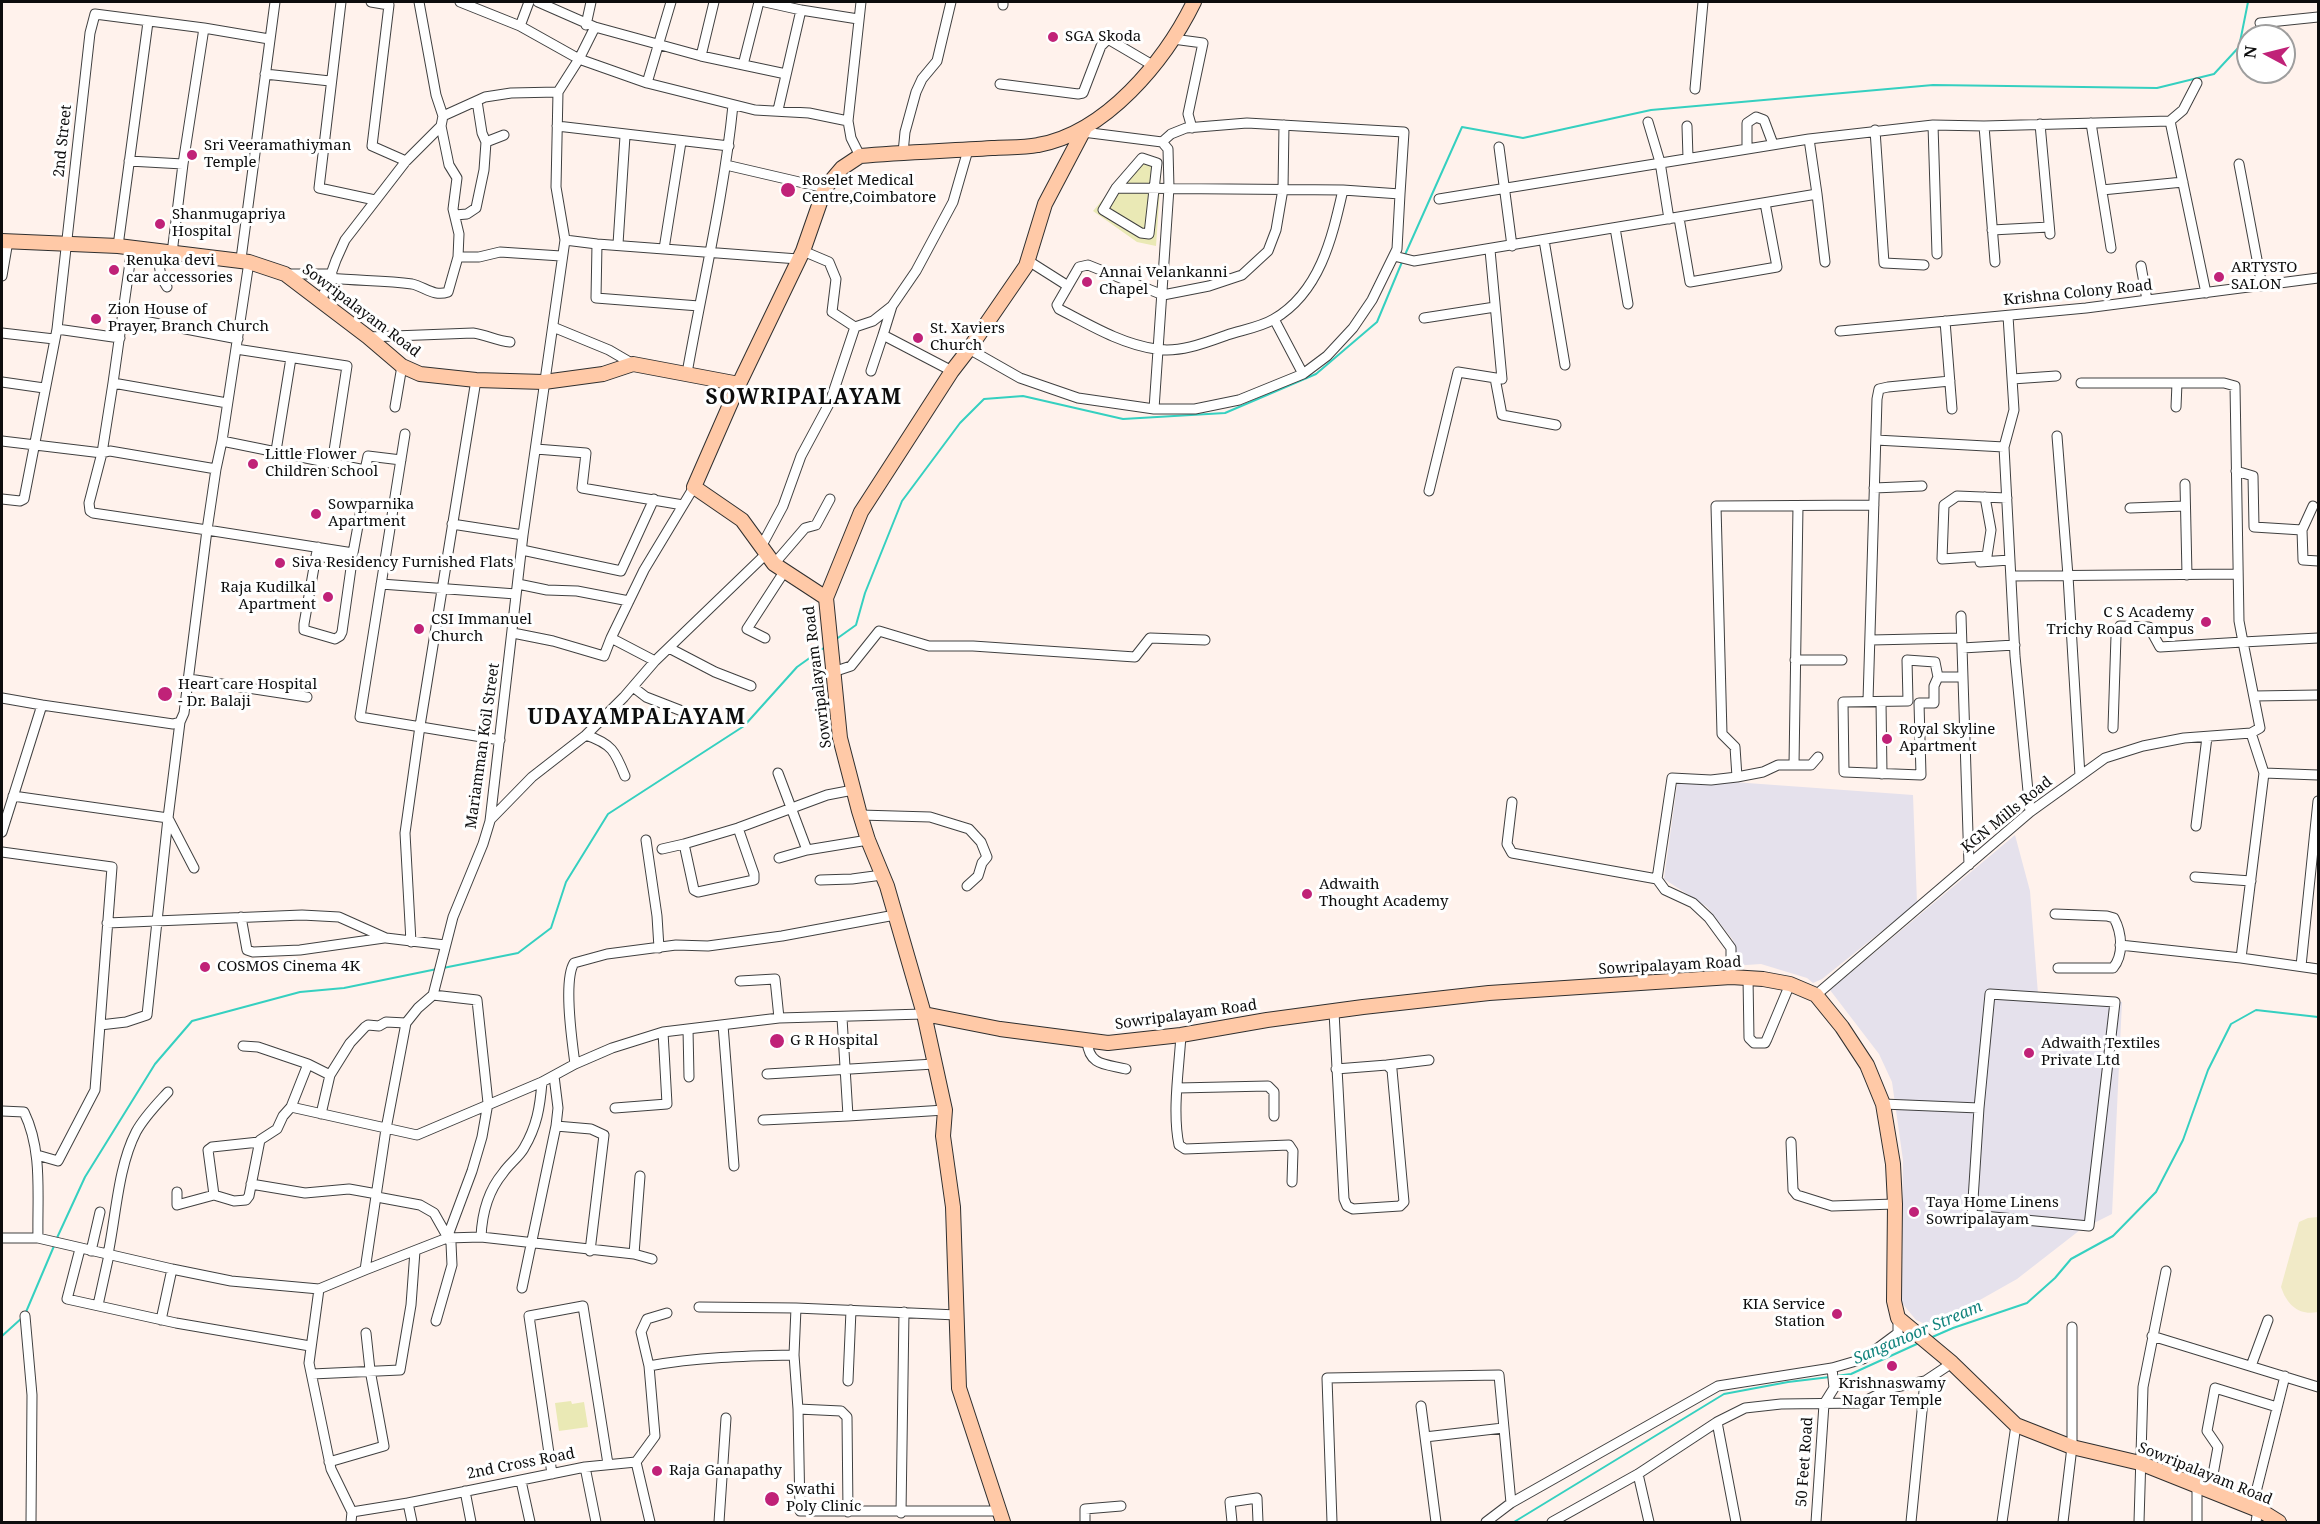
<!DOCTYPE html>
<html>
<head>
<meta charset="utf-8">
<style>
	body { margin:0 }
	#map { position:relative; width:2320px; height:1524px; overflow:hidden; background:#fff2ec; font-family:"Noto Serif",serif }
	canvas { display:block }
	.frame { position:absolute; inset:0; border:3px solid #0d0d0d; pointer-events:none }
	.north { position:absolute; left:2236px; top:24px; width:60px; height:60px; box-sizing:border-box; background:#fff; border:2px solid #9e9e9e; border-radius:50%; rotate:277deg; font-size:16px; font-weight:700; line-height:24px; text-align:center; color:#0d0d0d }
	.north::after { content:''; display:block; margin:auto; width:21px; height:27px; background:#c02278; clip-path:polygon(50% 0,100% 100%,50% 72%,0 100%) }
</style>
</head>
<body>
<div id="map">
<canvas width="2320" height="1524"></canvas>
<div class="frame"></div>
<div class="north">N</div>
</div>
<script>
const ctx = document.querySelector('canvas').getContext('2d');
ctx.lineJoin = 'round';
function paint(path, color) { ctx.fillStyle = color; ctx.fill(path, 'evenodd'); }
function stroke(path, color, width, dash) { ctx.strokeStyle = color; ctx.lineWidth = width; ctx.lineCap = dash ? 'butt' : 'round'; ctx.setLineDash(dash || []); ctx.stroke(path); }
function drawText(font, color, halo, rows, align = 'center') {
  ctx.font = font + ' "Noto Serif",serif'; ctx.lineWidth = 6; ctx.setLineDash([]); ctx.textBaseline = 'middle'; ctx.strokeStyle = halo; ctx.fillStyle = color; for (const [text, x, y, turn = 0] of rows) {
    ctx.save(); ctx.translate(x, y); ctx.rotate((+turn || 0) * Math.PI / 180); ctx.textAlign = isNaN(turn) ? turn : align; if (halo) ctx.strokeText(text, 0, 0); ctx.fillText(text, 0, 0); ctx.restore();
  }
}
const industrial = new Path2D(`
	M 1678,778 L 1913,795 L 1917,903 L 1822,979 L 1813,983 L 1807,978 L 1761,964 L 1732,966 L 1733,940 L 1707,907 L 1664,879 Z
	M 2015,835 L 2030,891 L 2038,994 L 2122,1002 L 2112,1214 L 2080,1230 L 2017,1279 L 1932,1327 L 1916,1320 L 1902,1303 L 1903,1160 L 1892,1082 L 1879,1054 L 1830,990 Z`);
const green = new Path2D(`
	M 1142,153 L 1162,161 L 1156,246 L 1137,242 L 1093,211 Z
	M 571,1401 L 572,1404 L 584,1402 L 588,1427 L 559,1431 L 555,1403 Z`);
const pitch = new Path2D(`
	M 2318,1217 L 2318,1312 C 2299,1316 2287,1305 2281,1287 L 2299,1222 L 2308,1218 Z`);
const stream = new Path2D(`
	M 1404,257 L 1462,127 L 1523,138 L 1651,110 L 1933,85 L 2157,88 L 2214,74 L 2239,47 L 2248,2
	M 835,640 L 856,625 L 865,593 L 902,501 L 960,423 L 984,399 L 1023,396 L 1123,419 L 1225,413 L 1316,374 L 1377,322 L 1402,262
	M 443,968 L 518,953 L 551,928 L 566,882 L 608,814 L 744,726 L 797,667 L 825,647
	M 56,1240 L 85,1177 L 155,1064 L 192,1021 L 300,992 L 344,988 L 437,969
	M 26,1312 L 54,1246
	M 2,1336 L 23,1317
	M 1930,1338 L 1953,1328 L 2027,1303 L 2055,1278 L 2071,1259 L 2113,1236 L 2156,1192 L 2183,1140 L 2208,1070 L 2231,1024 L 2256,1010 L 2318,1017
	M 1836,1376 L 1851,1374 L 1919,1343
	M 1514,1522 L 1724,1394 L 1788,1382 L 1830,1377`);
const street = new Path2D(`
	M 341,2 L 319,188 L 375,200
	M 371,2 L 389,5 L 372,146 L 406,161
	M 460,2 L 520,26 L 579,59 L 647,83 L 755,110 L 809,113 L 848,121 L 851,138 L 860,156
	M 765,2 L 801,10 L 778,110
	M 1003,5 L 1003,2
	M 801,10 L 858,19
	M 2260,23 L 2318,17
	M 586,25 L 591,2
	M 520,26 L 529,2
	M 595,27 L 701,56 L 786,74
	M 1173,39 L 1203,43 L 1188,114 L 1192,128
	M 701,56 L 714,2
	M 743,65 L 759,2
	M 265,74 L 330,81
	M 647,83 L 671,2
	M 1000,84 L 1078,94 L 1083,93 L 1101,46 L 1108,39 L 1154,66
	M 1695,89 L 1703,2
	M 443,116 L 485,97 L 511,93 L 558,92 L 579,59 L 595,27 L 538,2
	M 848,121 L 861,2
	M 2170,121 L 2183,110 L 2197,83
	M 1648,122 L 1660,162 L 1669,219
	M 2091,123 L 2111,248
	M 2040,124 L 2050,234
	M 1933,125 L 1937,254
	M 557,126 L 729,146
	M 1687,126 L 1688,158
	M 1984,126 L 1995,262
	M 1875,130 L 1884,263 L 1924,265
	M 486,142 L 504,135
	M 1162,142 L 1171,134 L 1186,128 L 1247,123 L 1404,132 L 1400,194
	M 1499,147 L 1512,246
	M 1747,148 L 1747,123 L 1756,117 L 1764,120 L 1773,144
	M 903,153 L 905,132 L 916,92 L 922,79 L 937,61 L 951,2
	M 1142,158 L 1157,163 L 1149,234 L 1141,233 L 1103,210 L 1116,188 Z
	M 129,161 L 183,164
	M 2239,164 L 2262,286
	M 726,165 L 825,188
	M 1116,188 L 1343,190 C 1332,238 1320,292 1274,319 C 1261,327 1242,330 1227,335 C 1205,343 1179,353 1156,349 C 1121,344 1090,325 1059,309 L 1057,305 L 1079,267 L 1088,265 L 1163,295 L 1209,286 L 1242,275 L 1268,251 L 1276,230 L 1283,189 L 1284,125
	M 2102,190 L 2183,182
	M 1817,194 L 1825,262
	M 1439,199 L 1809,139
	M 455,215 L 467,214 L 476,208 L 484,170 L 486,142 L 482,133 L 477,101
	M 1679,218 L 1690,282 L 1777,267 L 1765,203
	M 1615,228 L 1628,304
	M 1992,230 L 2049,227
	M 565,240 L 597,244 L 798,259
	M 1544,240 L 1565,365
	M 597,244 L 596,298 L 699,306
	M 618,244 L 625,136
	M 118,246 L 148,22
	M 132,248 L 113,383 L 102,453 L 110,451 L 216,469 L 222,441
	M 664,249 L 681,142
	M 157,250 L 161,277 L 167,287
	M 803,251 L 829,262 L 836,279 L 832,312 L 855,327
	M 172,253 L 183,164 L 204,28
	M 1394,256 L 1414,261 L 1817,194 L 1809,139 L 1933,125 L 1984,126 L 2170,121 L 2206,293
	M 458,257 L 479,257 L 500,252 L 561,256
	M 241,259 L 275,2
	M 1027,260 L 1068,286
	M 249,262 L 222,441 L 365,470 L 368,456 L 401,460
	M 2141,266 L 2147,300
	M 285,274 L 332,274
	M 2,276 L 8,241
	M 330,278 C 358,281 385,280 412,284 C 425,287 434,297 448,292 L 458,257 L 459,234 L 453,209 L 457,178 L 449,165 L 441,126
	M 321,302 L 336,260 L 345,240 L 406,161 L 441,126 L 443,116 L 436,95 L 419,2
	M 892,306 L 883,335 L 952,371
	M 2008,316 L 2014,410 L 2004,447 L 2015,656 L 2030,812
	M 123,317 L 238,339
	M 1424,318 L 1495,307
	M 1274,319 L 1303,374 L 1327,356 L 1353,328 L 1372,300 L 1397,249 L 1400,194 L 1343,190
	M 1945,321 L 1952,409
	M 553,327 L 609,350 L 633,364
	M 57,329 L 120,338
	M 1840,331 L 2086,308 L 2318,278
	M 2,333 L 54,339
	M 368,337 L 473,333 C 487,335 497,341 510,342
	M 236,349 L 347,366 L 332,464
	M 969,349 L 1020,378 L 1078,398 L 1154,409 L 1169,188 L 1168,149 L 1162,142 L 1083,132
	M 871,371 L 883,335
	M 687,373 C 703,283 724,195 733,105
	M 1495,378 L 1502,415 L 1556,425
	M 2012,379 L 2056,376
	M 2,382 L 44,388
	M 113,383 L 227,403
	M 2081,383 L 2224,383 L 2235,386 L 2239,621 L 2243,642 L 2160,647 L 2149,627 L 2120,626 L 2116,636 L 2113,728
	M 395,407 L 402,366
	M 2176,407 L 2177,383
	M 1154,409 L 1195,409 L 1239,400 L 1303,374
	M 405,434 L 360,717 L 500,740
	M 2057,436 L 2068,576 L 2080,776
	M 1876,440 L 2004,447
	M 2,441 L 102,453 L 89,503 L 90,511 L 93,513 L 207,530 L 216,469
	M 536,449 L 586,453 L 582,488 L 683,505
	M 276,451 L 291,358
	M 2236,471 L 2253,476 L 2254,527 L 2302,530
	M 2185,484 L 2187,575
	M 1874,488 L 1922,486
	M 1429,491 L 1458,372 L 1502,379 L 1490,250
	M 1985,497 L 1991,530 L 1987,556 L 1942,559 L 1944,505 L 1957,496 L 2007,498
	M 2,499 L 20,501 L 24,499 L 57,329 L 90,33 L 95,14 L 204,28 L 269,39
	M 2313,506 L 2302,530 L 2303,560 L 2318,561
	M 2130,508 L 2185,506
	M 452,524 L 523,535
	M 761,547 L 783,506 L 801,456 L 830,402 L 855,327 L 873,321 L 892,306 L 916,271 L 953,202 L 968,150
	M 522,550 L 621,571 L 654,499
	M 316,556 L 352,561 L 342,632 L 340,636 L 335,639 L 304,630 L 304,624 L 316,556 L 318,547
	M 1980,562 L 2010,560
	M 774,564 L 805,528 L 816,525 L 830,499
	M 2011,576 L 2238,574
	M 381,584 L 516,594
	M 518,584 L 547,590 L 577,591 L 629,601
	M 1961,616 L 1969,865
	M 513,633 L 553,641 L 604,656 L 611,638
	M 765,638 L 747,629 L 784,572
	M 1871,640 L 1961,638
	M 669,648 L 715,672 L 751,686
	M 1962,648 L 2015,645
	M 1795,660 L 1842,660
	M 1907,660 L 1935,662 L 1938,677 L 1934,686 L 1934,703 L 1919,703 L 1921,775 L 1844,772 L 1843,702 L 1908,701 Z
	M 655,661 L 611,638 L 644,570 L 694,487
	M 833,672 L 851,666 L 879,631 L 929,646 L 973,646 L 1135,657 L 1150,638 L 1205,640
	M 1938,677 L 1963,677
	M 189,679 L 307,697
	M 633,687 L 646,697 L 682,711
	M 2254,696 L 2318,695
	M 2,698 L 42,705 L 2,832
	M 1868,701 L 1877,399 L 1879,389 L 1888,387 L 1950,381
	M 1881,702 L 1882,774
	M 42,705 L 173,724 L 180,722 L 184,713 L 207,530 L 353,553 L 362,504
	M 180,722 L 168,818 L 194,868
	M 2251,733 L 2264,773 L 2241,958 L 2318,969
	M 586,735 C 612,744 615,751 625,776
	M 1818,757 L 1811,765 L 1778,765 L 1763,772 L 1737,777 L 1735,747 L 1722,734 L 1716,506 L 1874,505
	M 1794,765 L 1798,506
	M 778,773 L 807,850 L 779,858
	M 2264,773 L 2318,775
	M 13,796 L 168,818 L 147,1015 L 126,1022 L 100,1025
	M 1512,802 L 1507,844 L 1512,853 L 1657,879
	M 860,815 L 930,817 L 969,829 L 981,842 L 987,857 L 982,863 L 978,876 L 967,886
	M 490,820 L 532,777 L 586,735 L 624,697 L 655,661 L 766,554
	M 2196,826 L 2207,737
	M 738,828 L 754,874 L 754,880 L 698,892 L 694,890 L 684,844 L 738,828 L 827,795 L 853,790
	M 646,840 L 657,916 L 659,948
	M 662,849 L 684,844
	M 807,850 L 868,840
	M 2,852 L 112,867 L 95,1090 L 58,1161 L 37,1155
	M 2195,877 L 2251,881
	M 820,880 L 852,879 L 882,875
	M 2055,914 L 2107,916 L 2114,918 C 2122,933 2124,955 2113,968 L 2058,968
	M 241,917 L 247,950 L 253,952 L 300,950 L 384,938
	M 107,923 L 302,915 L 339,917 L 386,938 L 445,945
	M 411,942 L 405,833 L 420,726 L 476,380
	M 2120,945 L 2241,958
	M 2301,966 L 2318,801
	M 1731,977 L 1731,948 L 1709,918 L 1693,903 L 1665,890 L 1657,879 L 1672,778 L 1711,780 L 1737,777
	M 1748,978 L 1749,1038 L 1754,1043 L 1765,1043 L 1767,1039 L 1790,984
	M 740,981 L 775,979 L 779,1018
	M 433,995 L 477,1000 L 488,1103 L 482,1137 L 472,1171 L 447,1238
	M 1816,995 L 2030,812 L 2105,758 L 2143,746 L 2184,738 L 2251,733 L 2260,728 L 2243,642 L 2318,638
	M 1334,1012 L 1344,1199 L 1347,1206 L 1353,1209 L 1400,1206 L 1404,1202 L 1392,1070 L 1387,1065 L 1336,1069
	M 842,1018 L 848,1116 L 945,1110
	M 406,1023 L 386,1022 L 379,1026 L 368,1025 L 365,1027 L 350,1043 L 330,1075 L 308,1064 L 291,1107 L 417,1135 L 542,1082 L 575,1064 L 612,1048 L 663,1032 L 779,1018 L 924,1014
	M 723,1025 L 734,1166
	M 688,1029 L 689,1077
	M 1181,1035 C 1179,1069 1172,1112 1179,1145 L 1185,1149 L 1289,1145 L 1293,1151 L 1292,1182
	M 1087,1041 C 1089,1066 1105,1064 1126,1069
	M 243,1046 L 258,1047 L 308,1064
	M 575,1064 C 572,1041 563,981 574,963 L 607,954 L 676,945 L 708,946 L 782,936 L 895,915
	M 1387,1065 L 1429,1060
	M 767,1074 L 934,1064
	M 1178,1088 L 1268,1086 L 1274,1092 L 1274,1116
	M 1883,1104 L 1979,1108 L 1990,994 L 2115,1002 L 2089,1226 L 1972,1215 L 1979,1108
	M 615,1108 L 667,1104 L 663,1032
	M 2,1111 L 24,1112 C 43,1151 37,1196 38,1238 L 2,1238
	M 321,1114 L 330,1075
	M 763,1120 L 848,1116
	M 556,1126 L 591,1129 L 604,1135 L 590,1251
	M 1791,1142 L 1793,1190 L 1797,1195 L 1832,1206 L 1895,1204
	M 251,1184 L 305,1193 L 349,1189 L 377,1194
	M 177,1192 L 177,1205 L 214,1195 L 234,1201 L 246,1200 L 249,1196 L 260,1140 L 277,1129 L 283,1116 L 291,1107
	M 214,1195 L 208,1150 L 212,1147 L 259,1142
	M 377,1197 L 420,1205 L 434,1213 L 451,1243 L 452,1265 L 436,1321
	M 481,1237 C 482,1214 488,1191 503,1173 C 509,1164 519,1157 524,1148 C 537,1126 540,1107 542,1082
	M 38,1238 L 172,1269 L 231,1281 L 319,1289
	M 80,1249 L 67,1299 L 176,1323 L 310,1346
	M 91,1251 L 100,1212
	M 108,1254 C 116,1216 118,1167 136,1132 C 144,1117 157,1104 168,1092
	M 634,1254 L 640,1176
	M 365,1270 L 447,1238 L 481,1237 L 634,1254 L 652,1259
	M 522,1288 L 556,1126 L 558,1108 L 554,1076
	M 98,1305 L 109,1255
	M 796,1308 L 957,1315
	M 25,1316 L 32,1395 L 31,1522
	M 161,1320 L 172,1269
	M 2152,1336 L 2318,1387
	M 794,1355 L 798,1409 L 800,1511 L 1001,1511
	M 649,1366 C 697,1357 745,1356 794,1355 L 796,1308 L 699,1307
	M 2251,1366 L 2268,1320
	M 312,1374 L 400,1370 L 411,1305 L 415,1251
	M 848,1381 L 851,1310
	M 1421,1406 L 1436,1522
	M 798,1409 L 841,1411 L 847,1417 L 848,1512
	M 1717,1422 L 1736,1522
	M 1425,1437 L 1503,1428
	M 329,1462 L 384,1446 L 370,1370 L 366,1333
	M 636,1462 L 655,1436 L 649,1366 L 641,1332 L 647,1319 L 667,1313
	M 585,1467 L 596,1522
	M 552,1474 L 529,1316 L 583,1306 L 608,1464
	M 1638,1474 L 1649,1522
	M 521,1481 L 530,1522
	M 465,1491 L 471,1522
	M 2210,1491 L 2218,1447 L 2207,1431 L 2215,1388 L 2277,1407
	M 408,1503 L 412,1522
	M 2252,1508 L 2285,1376
	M 352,1512 L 408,1503 L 585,1467 L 636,1462 L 650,1522
	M 901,1513 L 904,1312
	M 351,1522 L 352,1512 L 331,1469 L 309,1363 L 319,1289 L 365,1270 L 386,1129 L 406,1023 L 418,1008 L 433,995 L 453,917 L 483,844 L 490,821 L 523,535 L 565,240 L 556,187 L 558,92
	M 719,1522 L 726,1418
	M 1085,1522 L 1085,1509 L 1121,1506
	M 1232,1522 L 1230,1502 L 1257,1498 L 1258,1522
	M 1332,1522 L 1327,1378 L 1499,1375 L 1511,1503
	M 1486,1522 L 1511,1503 L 1718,1386 L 1832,1368 L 1863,1359 L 1898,1333 L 1898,1318
	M 1552,1522 L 1638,1474 L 1717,1422 L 1745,1408 L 1781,1404 L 1861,1403 L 1891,1388 L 1925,1381
	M 1816,1522 L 1824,1404 L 1834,1388 L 1832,1368
	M 1911,1522 L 1925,1381 L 1952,1363
	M 2002,1522 L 2016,1425
	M 2063,1522 L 2072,1447 L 2072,1327
	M 2139,1522 L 2143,1387 L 2166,1271
	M 2197,1522 L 2197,1486
	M 2256,1522 L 2258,1510`);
const secondary = new Path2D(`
	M 2,241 L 118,246 L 249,262 L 285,274 L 368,337 L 402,366 L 420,374 L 476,380 L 544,382 L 603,374 L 633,364 L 739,384
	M 826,598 L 861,512 L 952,371 L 969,349 L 1026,266 L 1045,204 L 1085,128
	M 924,1014 L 1000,1029 L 1108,1043 L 1181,1035 L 1267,1020 L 1363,1007 L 1489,993 L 1731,977 L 1763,979 L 1790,984 L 1816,995 L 1842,1027 L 1867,1065 L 1883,1104 L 1893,1164 L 1895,1204 L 1894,1301 L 1898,1318 L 1952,1363 L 2016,1425 L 2072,1447 L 2140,1463 L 2263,1512 L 2279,1522
	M 1003,1522 L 959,1388 L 953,1207 L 943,1136 L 945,1110 L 924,1014 L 887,886 L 868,840 L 859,811 L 840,738 L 826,598 L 774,564 L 742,520 L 694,487 L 739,384 L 803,251 L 825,188 L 842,168 L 860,156 C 904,152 948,151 992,148 C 1007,147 1023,148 1038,145 C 1106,133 1165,61 1194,2`);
const markers = [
	[1053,37,6,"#c02278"],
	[192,155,6,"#c02278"],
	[788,190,8,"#c02278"],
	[160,224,6,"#c02278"],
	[114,270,6,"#c02278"],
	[2219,277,6,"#c02278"],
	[1087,282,6,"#c02278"],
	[96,319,6,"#c02278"],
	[918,338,6,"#c02278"],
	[253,464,6,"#c02278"],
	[316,514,6,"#c02278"],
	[280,563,6,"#c02278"],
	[328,597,6,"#c02278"],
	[2206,622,6,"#c02278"],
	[419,629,6,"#c02278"],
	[165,694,8,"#c02278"],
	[1887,739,6,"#c02278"],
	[1307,894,6,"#c02278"],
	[205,967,6,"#c02278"],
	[777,1041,8,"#c02278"],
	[2029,1053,6,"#c02278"],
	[1914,1212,6,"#c02278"],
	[1837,1314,6,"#c02278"],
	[1892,1366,6,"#c02278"],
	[657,1471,6,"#c02278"],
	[772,1499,8,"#c02278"]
];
const poiNames = [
	["SGA Skoda",1065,37],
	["Sri Veeramathiyman",204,146],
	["Temple",204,163],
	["Roselet Medical",802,181],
	["Centre,Coimbatore",802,198],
	["Shanmugapriya",172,215],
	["Hospital",172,232],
	["Renuka devi",126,261],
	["car accessories",126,278],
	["ARTYSTO",2231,268],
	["SALON",2231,285],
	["Annai Velankanni",1099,273],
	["Chapel",1099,290],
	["Zion House of",108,310],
	["Prayer, Branch Church",108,327],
	["St. Xaviers",930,329],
	["Church",930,346],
	["Little Flower",265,455],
	["Children School",265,472],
	["Sowparnika",328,505],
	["Apartment",328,522],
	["Siva Residency Furnished Flats",292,563],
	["Raja Kudilkal",316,588,"right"],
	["Apartment",316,605,"right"],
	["C S Academy",2194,613,"right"],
	["Trichy Road Campus",2194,630,"right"],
	["CSI Immanuel",431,620],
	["Church",431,637],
	["Heart care Hospital",178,685],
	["- Dr. Balaji",178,702],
	["Royal Skyline",1899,730],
	["Apartment",1899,747],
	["Adwaith",1319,885],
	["Thought Academy",1319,902],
	["COSMOS Cinema 4K",217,967],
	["G R Hospital",790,1041],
	["Adwaith Textiles",2041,1044],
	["Private Ltd",2041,1061],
	["Taya Home Linens",1926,1203],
	["Sowripalayam",1926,1220],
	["KIA Service",1825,1305,"right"],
	["Station",1825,1322,"right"],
	["Krishnaswamy",1892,1384,"center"],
	["Nagar Temple",1892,1401,"center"],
	["Raja Ganapathy",669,1471],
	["Swathi",786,1490],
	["Poly Clinic",786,1507]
];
const streetNames = [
	["2nd Street",63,141,-84],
	["Krishna Colony Road",2078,293,-6],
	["Sowripalayam Road",361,311,37],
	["Sowripalayam Road",818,677,-97],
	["Mariamman Koil Street",483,746,-82],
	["KGN Mills Road",2007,815,-39],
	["Sowripalayam Road",1670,966,-3],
	["Sowripalayam Road",1186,1015,-8],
	["50 Feet Road",1805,1462,-86],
	["2nd Cross Road",521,1464,-11],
	["Sowripalayam Road",2205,1474,22]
];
const waterNames = [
	["Sanganoor Stream",1918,1333,-23]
];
const districtNames = [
	["SOWRIPALAYAM",804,398],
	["UDAYAMPALAYAM",637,718]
];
paint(industrial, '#e5e1ec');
paint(green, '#eae9b5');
paint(pitch, '#f1eac7');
stroke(stream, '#35d0c0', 2);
stroke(street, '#404040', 11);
stroke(secondary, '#2f2f2f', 16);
stroke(street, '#fff', 9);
stroke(secondary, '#ffc9a7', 14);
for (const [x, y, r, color] of markers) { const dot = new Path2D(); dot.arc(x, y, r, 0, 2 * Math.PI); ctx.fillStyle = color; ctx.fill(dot); stroke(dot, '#fff', 2); }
drawText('15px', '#0d0d0d', '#fff', poiNames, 'left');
drawText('15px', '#0d0d0d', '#fff', streetNames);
drawText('italic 16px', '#13847d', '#fff', waterNames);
ctx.letterSpacing = '1.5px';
drawText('bold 21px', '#0d0d0d', '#fff', districtNames);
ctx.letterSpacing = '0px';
</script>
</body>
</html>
